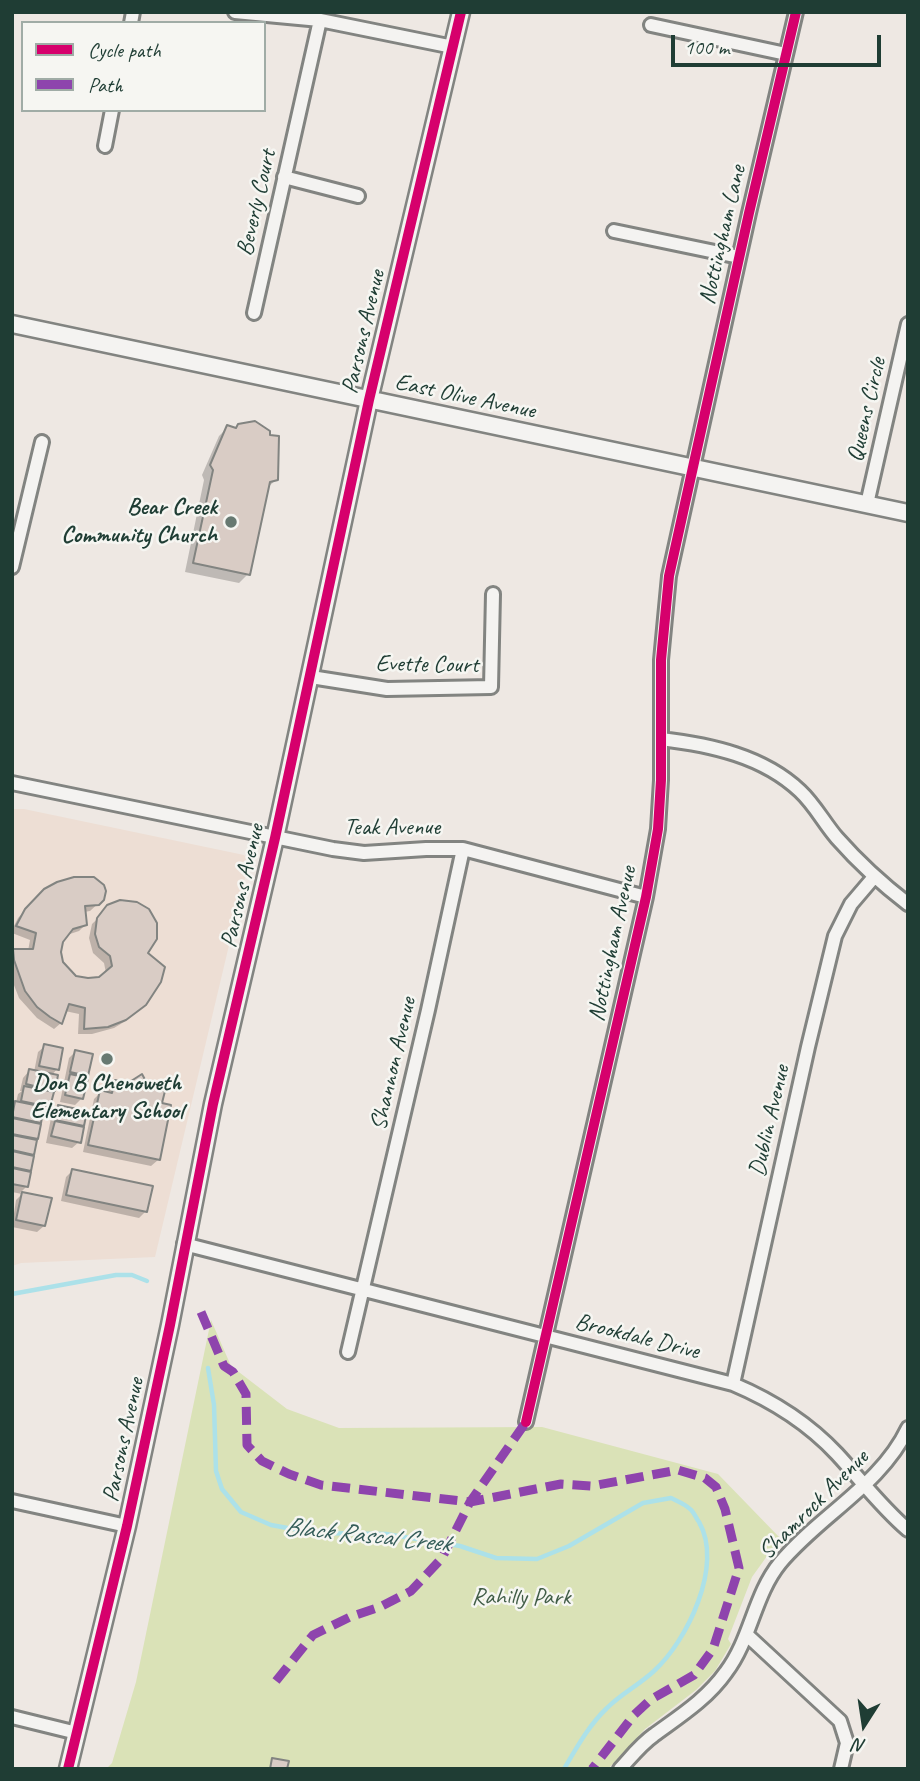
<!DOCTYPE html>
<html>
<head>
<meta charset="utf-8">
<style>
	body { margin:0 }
	#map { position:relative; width:920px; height:1781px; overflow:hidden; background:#eee8e3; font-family:Caveat,sans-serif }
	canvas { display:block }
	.frame { position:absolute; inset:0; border:14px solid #1f3d34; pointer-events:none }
	.legend { position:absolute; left:21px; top:21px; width:245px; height:91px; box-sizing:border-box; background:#f6f6f2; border:2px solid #a0aca6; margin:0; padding:9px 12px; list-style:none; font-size:21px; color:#1f3d34 }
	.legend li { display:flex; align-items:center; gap:14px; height:35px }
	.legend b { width:35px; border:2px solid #a0aca6 }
	.north { position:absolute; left:829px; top:1690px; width:70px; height:70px; -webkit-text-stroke:5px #f6f6f2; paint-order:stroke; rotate:192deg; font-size:19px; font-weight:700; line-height:28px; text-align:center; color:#1f3d34 }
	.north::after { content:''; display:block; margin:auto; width:24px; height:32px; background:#1f3d34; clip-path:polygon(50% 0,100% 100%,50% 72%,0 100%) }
	.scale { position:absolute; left:671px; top:35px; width:210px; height:32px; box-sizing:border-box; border:4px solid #1f3d34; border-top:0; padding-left:9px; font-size:21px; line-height:24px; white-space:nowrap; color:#1f3d34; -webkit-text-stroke:5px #f6f6f2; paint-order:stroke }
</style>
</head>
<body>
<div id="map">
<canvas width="920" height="1781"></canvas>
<div class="frame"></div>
<ul class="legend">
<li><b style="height:9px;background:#d6006c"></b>Cycle path</li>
<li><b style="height:9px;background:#8e44ad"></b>Path</li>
</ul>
<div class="north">N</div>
<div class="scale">100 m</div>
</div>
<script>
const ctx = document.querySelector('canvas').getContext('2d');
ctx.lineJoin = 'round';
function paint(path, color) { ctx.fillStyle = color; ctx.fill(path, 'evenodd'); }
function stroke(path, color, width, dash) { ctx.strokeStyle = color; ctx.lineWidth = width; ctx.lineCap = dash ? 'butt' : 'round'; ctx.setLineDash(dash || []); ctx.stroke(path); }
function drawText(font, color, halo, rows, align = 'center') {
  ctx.font = font + ' Caveat,sans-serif'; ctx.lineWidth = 5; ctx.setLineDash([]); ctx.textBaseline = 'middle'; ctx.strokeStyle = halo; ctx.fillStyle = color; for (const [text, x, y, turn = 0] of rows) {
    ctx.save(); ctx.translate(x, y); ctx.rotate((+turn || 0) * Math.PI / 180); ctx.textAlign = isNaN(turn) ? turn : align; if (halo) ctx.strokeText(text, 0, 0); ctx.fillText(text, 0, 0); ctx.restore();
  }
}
const built = new Path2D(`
	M 12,809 L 24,809 L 244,855 L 249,861 L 155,1257 L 21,1263 L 12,1266 Z`);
const green = new Path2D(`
	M 211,1320 L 231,1366 L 287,1409 L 339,1428 L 542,1427 L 718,1474 L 780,1538 L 752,1577 L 728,1639 L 731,1644 L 715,1671 L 696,1690 L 645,1729 L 608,1769 L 106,1769 L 112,1763 L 136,1682 Z`);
const shadow = new Path2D(`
	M 228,427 L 277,479 L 267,488 L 248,574 L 239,583 L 185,572 L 204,480 L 202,475 L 219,436 Z
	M 37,898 L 102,900 L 90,911 L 84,912 L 86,924 L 79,931 L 67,935 L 62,942 L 60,952 L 61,963 L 75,977 L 88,980 L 99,978 L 106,973 L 104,963 L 93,953 L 89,938 L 92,924 L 114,903 L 146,953 L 139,1009 L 124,1022 L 114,1028 L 92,1034 L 78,1034 L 79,1014 L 65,1011 L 61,1023 L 54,1029 L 37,1018 L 19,998 L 12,980 L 12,952 L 28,951 L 30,940 L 12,933 L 12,930 L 18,918 Z
	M 45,1046 L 57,1069 L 51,1076 L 53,1090 L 50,1093 L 49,1106 L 41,1113 L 26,1187 L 20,1193 L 50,1199 L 44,1226 L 37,1232 L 12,1227 L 16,1200 L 22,1194 L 12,1192 L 12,1106 L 16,1103 L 18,1094 L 22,1091 L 20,1091 L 23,1078 L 29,1071 L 34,1072 L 38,1052 Z
	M 75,1052 L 91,1055 L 82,1098 L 75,1105 L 60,1102 L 69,1058 Z
	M 115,1082 L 158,1160 L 151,1166 L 83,1152 L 94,1099 L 101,1092 L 108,1093 L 109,1089 Z
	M 58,1107 L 85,1112 L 79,1142 L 72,1148 L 46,1143 L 52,1113 Z
	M 72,1171 L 146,1211 L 139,1218 L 61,1201 L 66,1177 Z`);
const stream = new Path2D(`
	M 12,1294 L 116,1275 L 132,1275 L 147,1281
	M 208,1368 L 214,1405 L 216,1471 L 222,1489 L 241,1512 L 271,1525 L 315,1533 L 386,1534 L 460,1546 L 496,1558 L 537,1559 L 569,1546 L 643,1503 L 671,1498 C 677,1501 685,1504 690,1509 C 694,1512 696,1518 699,1522 C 724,1565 687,1641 654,1671 C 639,1685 621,1694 607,1708 C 589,1725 577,1747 564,1769`);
const building = new Path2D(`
	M 255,421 L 270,431 L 270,435 L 279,436 L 278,480 L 270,482 L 250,575 L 193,563 L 213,470 L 210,465 L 227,425 L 236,428 L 238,424 Z
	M 74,877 L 94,877 L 104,885 L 106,891 L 104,900 L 99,905 L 85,906 L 87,925 L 73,929 L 63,942 L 61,952 L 63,962 L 76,976 L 88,978 L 99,977 L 112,966 L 110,956 L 99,947 L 95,934 L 97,918 L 107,905 L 120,900 L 137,902 L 149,909 L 157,923 L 157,939 L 148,953 L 165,967 L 161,982 L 146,1005 L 126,1020 L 108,1027 L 84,1029 L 85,1008 L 69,1004 L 62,1024 L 50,1017 L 37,1007 L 25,991 L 14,960 L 13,949 L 33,949 L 36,933 L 16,926 L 25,909 L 44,889 L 57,882 Z
	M 44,1044 L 63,1048 L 59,1070 L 39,1066 Z
	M 75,1050 L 93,1054 L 88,1076 L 70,1072 Z
	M 29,1069 L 58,1075 L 55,1091 L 26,1084 Z
	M 70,1074 L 88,1078 L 83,1099 L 65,1095 Z
	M 142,1074 L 149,1087 L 165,1091 L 162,1103 L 171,1105 L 160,1160 L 88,1145 L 100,1090 L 112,1093 L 115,1080 L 128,1083 Z
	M 24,1086 L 54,1092 L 50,1107 L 21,1101 Z
	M 15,1101 L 44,1107 L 41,1123 L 12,1117 Z
	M 58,1105 L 87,1111 L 84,1126 L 55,1120 Z
	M 12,1118 L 41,1124 L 38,1139 L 12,1134 Z
	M 55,1121 L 84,1127 L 81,1143 L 51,1136 Z
	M 12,1135 L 37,1140 L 34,1155 L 12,1150 Z
	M 12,1151 L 34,1156 L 31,1171 L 12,1167 Z
	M 12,1168 L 31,1172 L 28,1187 L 12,1184 Z
	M 72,1169 L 153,1186 L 147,1212 L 66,1195 Z
	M 22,1192 L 52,1198 L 45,1226 L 16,1220 Z
	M 272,1758 L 289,1761 L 287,1769 L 270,1769 Z`);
const street = new Path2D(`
	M 235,12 L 320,20 L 453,47
	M 131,23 L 133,12
	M 651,25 L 786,54
	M 105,146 L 112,110
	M 284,177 L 358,196
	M 614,231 L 739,257
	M 254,313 L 320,20
	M 867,504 L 908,324
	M 12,567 L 42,442
	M 311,677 L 387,689 L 491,687 L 493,594
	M 661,739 C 711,745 763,756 800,791 C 815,805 824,823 837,838 C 859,863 882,884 908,904
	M 12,783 L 333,849 L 364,853 L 426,849 L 463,849 L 646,897
	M 184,1244 L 733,1384 C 771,1400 808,1423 837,1454 C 861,1480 881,1507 908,1530
	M 348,1352 L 428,1010 L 463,849
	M 733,1384 L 808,1047 L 835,936 L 851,904 L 874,877
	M 526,1422 L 646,897 L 658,829 L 661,780 L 661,660 L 669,576 L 749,213 L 796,12
	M 12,1501 L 127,1526
	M 747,1635 L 840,1721 L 847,1743 L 841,1769
	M 12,1717 L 77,1733
	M 620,1769 C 631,1757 641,1744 654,1735 C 680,1716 707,1699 726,1672 C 751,1639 754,1595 780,1563 C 820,1515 881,1485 908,1428`);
const secondary = new Path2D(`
	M 12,324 L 908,513
	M 68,1769 L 127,1526 L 170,1325 L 213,1104 L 275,838 L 369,400 L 461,12`);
const quiet = new Path2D(`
	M 201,1312 L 224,1366 L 233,1372 L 246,1394 L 247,1445 L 262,1461 L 289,1474 L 321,1485 L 470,1502 L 561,1484 L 592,1486 L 678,1470 L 705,1478 L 716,1487 L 725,1509 L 739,1568 L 713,1649 L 694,1675 L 650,1700 L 634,1715 L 592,1769
	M 276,1681 L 313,1635 L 350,1617 L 380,1607 L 411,1591 L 442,1558 L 470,1502 L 526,1422`);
const cycleway = new Path2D(`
	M 526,1422 L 646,897 L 658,829 L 661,780 L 661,660 L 669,576 L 749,213 L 796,12
	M 68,1769 L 127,1526 L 170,1325 L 213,1104 L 275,838 L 369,400 L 461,12`);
const markers = [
	[231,522,7,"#677971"],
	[107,1059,7,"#677971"]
];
const streetNames = [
	["Beverly Court",257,203,-77],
	["Nottingham Lane",723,235,-77],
	["Parsons Avenue",364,332,-77],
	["East Olive Avenue",465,397,12],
	["Queens Circle",867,410,-77],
	["Evette Court",427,665,1],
	["Teak Avenue",392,828],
	["Parsons Avenue",243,886,-77],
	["Nottingham Avenue",613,944,-78],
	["Shannon Avenue",394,1064,-77],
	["Dublin Avenue",770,1121,-77],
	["Brookdale Drive",637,1337,14],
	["Parsons Avenue",124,1440,-78],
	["Shamrock Avenue",814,1505,-45]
];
const poiNames = [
	["Bear Creek",217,508],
	["Community Church",217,536],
	["Don B Chenoweth",107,1084,"center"],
	["Elementary School",107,1112,"center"]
];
const parkNames = [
	["Rahilly Park",521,1598]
];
const waterNames = [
	["Black Rascal Creek",367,1536,6]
];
paint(built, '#edded4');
paint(green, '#dae2b7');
paint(shadow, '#0003');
stroke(stream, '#ace1e9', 4.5);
paint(building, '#d9ccc5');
stroke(building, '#828481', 2);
stroke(street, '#828481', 18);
stroke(secondary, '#828481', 21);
stroke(street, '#f4f3f1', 12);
stroke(secondary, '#f4f3f1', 16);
stroke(quiet, '#8e44ad', 9, [18, 9]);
stroke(cycleway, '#d6006c', 10);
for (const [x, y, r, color] of markers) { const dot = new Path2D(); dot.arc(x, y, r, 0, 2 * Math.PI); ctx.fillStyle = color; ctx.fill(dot); stroke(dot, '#f6f6f2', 2.5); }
drawText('24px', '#1f3d34', '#f6f6f2', streetNames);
drawText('bold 24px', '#1f3d34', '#f6f6f2', poiNames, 'right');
drawText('24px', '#415d47', '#f6f6f2', parkNames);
drawText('italic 26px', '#355d59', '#f6f6f2', waterNames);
</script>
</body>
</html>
